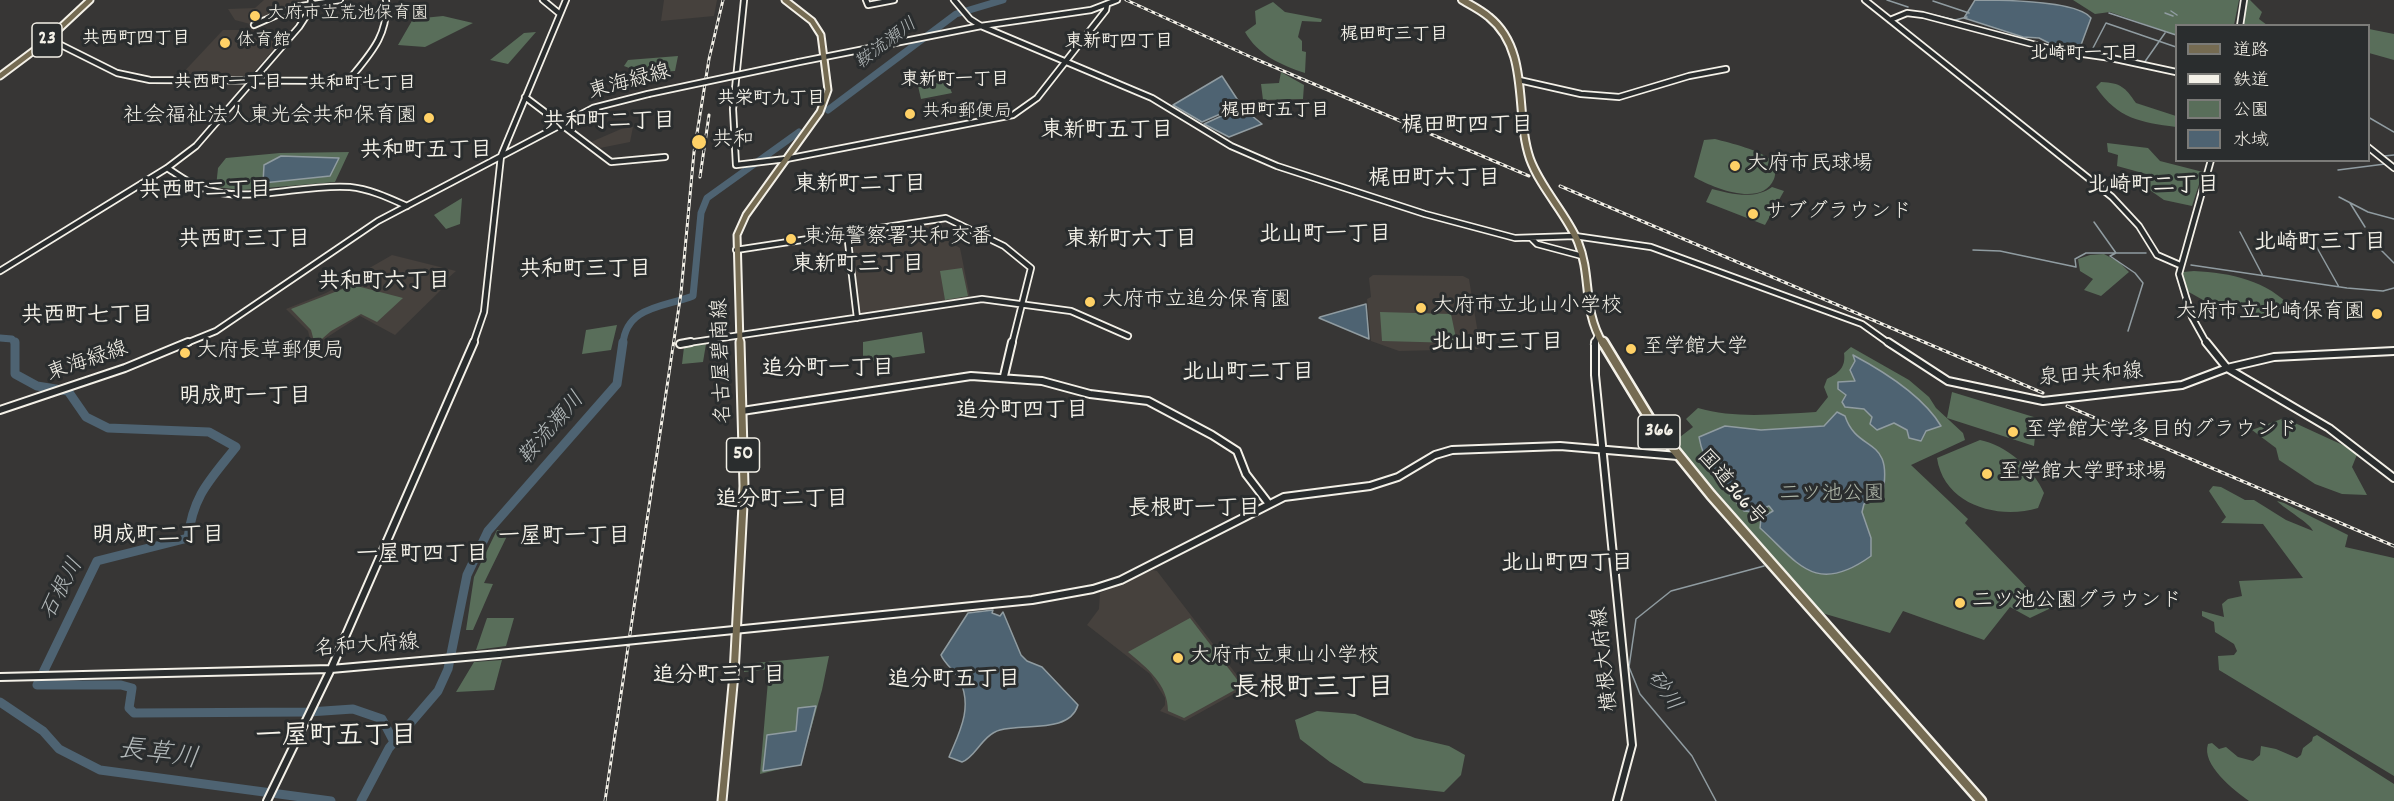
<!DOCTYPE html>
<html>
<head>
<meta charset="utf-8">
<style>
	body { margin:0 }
	#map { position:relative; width:2394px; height:801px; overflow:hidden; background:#373635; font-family:Dekko,"Klee One",sans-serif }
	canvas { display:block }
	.legend { position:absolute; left:2175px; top:24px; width:195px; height:138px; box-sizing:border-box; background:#2a2d2e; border:2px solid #7b7b78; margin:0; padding:8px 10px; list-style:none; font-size:18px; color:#f4f1e8 }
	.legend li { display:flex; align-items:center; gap:12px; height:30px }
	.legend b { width:30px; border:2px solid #7b7b78 }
</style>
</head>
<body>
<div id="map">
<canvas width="2394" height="801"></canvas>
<ul class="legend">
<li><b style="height:8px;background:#756b52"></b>道路</li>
<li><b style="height:8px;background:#f4f1e8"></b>鉄道</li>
<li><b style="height:16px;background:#596e5a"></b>公園</li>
<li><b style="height:16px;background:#4e6372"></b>水域</li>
</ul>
</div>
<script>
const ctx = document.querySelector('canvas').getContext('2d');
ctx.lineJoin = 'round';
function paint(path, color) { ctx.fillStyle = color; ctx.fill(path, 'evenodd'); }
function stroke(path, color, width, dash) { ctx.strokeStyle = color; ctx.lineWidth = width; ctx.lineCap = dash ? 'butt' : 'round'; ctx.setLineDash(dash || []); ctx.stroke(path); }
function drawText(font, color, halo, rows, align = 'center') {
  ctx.font = font + ' Dekko,"Klee One",sans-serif'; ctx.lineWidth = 6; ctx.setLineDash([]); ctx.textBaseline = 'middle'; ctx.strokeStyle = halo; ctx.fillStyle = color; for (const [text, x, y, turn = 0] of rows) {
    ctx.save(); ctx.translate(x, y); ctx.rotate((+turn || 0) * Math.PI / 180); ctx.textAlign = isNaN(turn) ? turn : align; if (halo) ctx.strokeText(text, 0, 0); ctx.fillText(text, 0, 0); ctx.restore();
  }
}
const built = new Path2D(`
	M 264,0 L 296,0 L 295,5 L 250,24 L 235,20 L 228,9 L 255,8 Z
	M 664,0 L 717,0 L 714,16 L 661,21 Z
	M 223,30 L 248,30 L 248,32 L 291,30 L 250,76 L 178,78 Z
	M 633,127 L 630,142 L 600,148 L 591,142 L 621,129 Z
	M 942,221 L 943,238 L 960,248 L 970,298 L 860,315 L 852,235 Z
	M 392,255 L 456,271 L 437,288 L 442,289 L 395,335 L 360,316 L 312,347 L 308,331 L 286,309 L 326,293 Z
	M 1373,275 L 1463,276 L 1469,279 L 1480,346 L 1478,349 L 1399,351 L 1371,341 L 1367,299 L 1371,297 L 1369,278 Z
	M 1153,570 L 1157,571 L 1246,687 L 1185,721 L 1160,711 L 1165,705 L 1165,698 L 1150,674 L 1087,625 L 1099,609 L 1100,593 Z`);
const green = new Path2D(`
	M 2073,0 L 2239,0 L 2234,25 L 2176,26 L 2176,35 L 2110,12 L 2095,14 Z
	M 2246,0 L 2250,0 L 2262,12 L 2259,19 L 2267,25 L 2242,26 Z
	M 1273,2 L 1285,12 L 1322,19 L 1321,22 L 1302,21 L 1298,37 L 1302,41 L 1302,51 L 1306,52 L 1305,73 C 1281,65 1258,55 1245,32 L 1256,24 L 1255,11 Z
	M 443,16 L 473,23 L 425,47 L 398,45 L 413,19 Z
	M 2369,29 L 2394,34 L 2394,60 L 2369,53 Z
	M 536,32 L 508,64 L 490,60 L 524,33 Z
	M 678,56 L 675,71 L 642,73 L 624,66 L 628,60 Z
	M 1281,72 L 1304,85 L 1303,99 L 1263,100 L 1261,84 L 1279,83 Z
	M 947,81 L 952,93 L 921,99 L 918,86 Z
	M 2101,82 C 2121,83 2125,87 2136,103 L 2176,116 L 2176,127 C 2140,122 2118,119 2096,87 Z
	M 1715,139 C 1730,143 1761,150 1772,161 C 1776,165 1776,174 1774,179 C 1762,208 1713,188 1694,177 L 1704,140 Z
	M 2107,143 L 2148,148 L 2160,161 L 2203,172 L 2192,206 L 2164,200 L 2144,186 L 2150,175 L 2117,166 L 2118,155 L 2108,152 Z
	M 349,152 L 335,182 L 242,190 L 216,187 L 218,168 L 226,158 L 280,153 Z
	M 1772,187 L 1784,191 L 1765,225 L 1706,202 L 1712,189 C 1731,194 1755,200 1772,187 Z
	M 462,198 L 460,224 L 446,229 L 434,215 Z
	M 2104,254 L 2119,262 L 2129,272 L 2101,296 L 2084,290 L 2093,279 L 2080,271 L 2078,259 L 2090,255 Z
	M 962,268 L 968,296 L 945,300 L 940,271 Z
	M 2194,271 C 2231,273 2267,280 2293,309 L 2288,316 L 2256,314 L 2235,306 L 2203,300 L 2187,291 L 2182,282 L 2183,272 Z
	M 353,285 L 403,298 L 377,322 L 361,314 L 331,331 L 315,345 L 311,330 L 291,309 Z
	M 1380,312 L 1451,314 L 1457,343 L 1382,341 Z
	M 617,325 L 611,350 L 582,354 L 586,330 Z
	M 922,332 L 925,353 L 863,362 L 863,342 Z
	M 706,344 L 703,362 L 682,364 L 684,347 Z
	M 1851,347 L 1909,380 L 1929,397 L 1936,408 L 1963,433 L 1965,440 L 1911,465 L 1968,519 L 1965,523 L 2036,597 L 2051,608 L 2030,618 L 2010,607 L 1984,640 L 1903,611 L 1890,633 L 1822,613 L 1678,447 L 1676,440 L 1693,427 L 1686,419 L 1698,408 C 1735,419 1777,414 1816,412 L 1828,397 L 1824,387 L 1827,379 C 1839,373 1846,367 1844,353 Z
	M 1952,392 L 2037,418 L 2034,446 L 1947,418 Z
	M 2284,418 L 2358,452 L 2352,467 L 2367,495 L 2342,494 L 2315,484 L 2279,460 L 2276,448 L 2252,430 Z
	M 1980,440 C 2006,445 2034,469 2044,493 L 2038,508 C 1998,520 1944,505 1937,458 Z
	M 2213,486 L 2221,487 L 2245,500 L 2254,500 L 2286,520 L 2313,531 C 2310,523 2286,510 2277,501 L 2284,503 L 2348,535 L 2345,547 L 2394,558 L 2394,776 L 2219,670 L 2218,656 L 2234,655 L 2237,651 L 2234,644 L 2215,632 L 2214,622 L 2202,616 L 2202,611 L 2224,617 L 2222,604 L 2228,599 L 2242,596 L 2239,581 L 2303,578 L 2263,524 L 2221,523 L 2226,517 L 2209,491 Z
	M 497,530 L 509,532 L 484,583 L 493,584 L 473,630 L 466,630 L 474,577 Z
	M 487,618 L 514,618 L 506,646 L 476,650 Z
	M 1190,618 L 1242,686 L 1184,718 L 1168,711 C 1168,684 1147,668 1128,652 Z
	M 829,656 L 822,690 L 801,764 L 760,774 L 769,669 L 744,672 L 744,664 Z
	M 502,660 L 494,690 L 456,692 L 474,662 Z
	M 1317,711 L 1355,714 L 1415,738 L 1449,746 L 1465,755 L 1461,775 L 1444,792 L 1364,783 L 1330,762 L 1300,739 L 1295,720 Z
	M 2317,735 L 2394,784 L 2394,801 L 2249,801 C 2234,790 2201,765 2208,744 L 2212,743 L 2219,749 L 2226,747 L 2238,757 L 2253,761 L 2260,755 L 2261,746 L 2276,749 L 2297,758 L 2301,755 L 2303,748 L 2312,741 L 2313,737 Z`);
const water = new Path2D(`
	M 1975,0 C 2002,0 2077,0 2091,18 L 2081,45 L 2053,45 L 2039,38 L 2023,37 L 1964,18 Z
	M 1222,76 L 1241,105 L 1202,122 L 1173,105 Z
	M 1241,107 L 1262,124 L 1229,137 L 1204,124 Z
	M 281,156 L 339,158 L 330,176 L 263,183 L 264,165 Z
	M 1366,304 L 1369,339 L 1319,318 L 1320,317 Z
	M 1853,355 C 1883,371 1923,396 1941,426 L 1926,431 L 1921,441 L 1909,438 L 1907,430 L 1894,423 L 1877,430 L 1870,424 L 1872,417 L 1864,409 L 1845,407 L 1842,402 L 1846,395 L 1838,389 L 1838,382 L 1855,381 L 1850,370 L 1855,361 Z
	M 1837,412 L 1845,416 C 1858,455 1895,434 1882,497 L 1864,504 L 1862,512 L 1871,538 L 1871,556 C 1814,597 1797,561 1760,528 L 1761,518 L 1773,511 L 1769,506 L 1755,512 L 1744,511 C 1724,488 1704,467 1699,437 L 1725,426 L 1761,430 L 1824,426 Z
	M 993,610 L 992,613 L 1000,616 L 1003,612 L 1021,655 L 1027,661 L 1042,667 L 1078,705 C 1069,734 1025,723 1000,730 C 982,735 975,758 962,762 L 949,757 C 959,733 973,708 960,681 C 956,671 945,665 941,655 L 968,613 Z
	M 816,706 L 801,765 L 763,771 L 767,735 L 796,731 L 798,708 Z`);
const stream = new Path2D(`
	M 1887,0 L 1908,7
	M 1933,1 L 1969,13
	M 2171,11 L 2177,15
	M 1921,12 L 1955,20 L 1967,17
	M 2109,13 L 2176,35
	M 2165,13 L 2173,16
	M 2093,48 L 2106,23 L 2176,47
	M 2144,63 L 2165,33
	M 2368,117 L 2394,132
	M 2384,156 L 2394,155
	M 2338,170 L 2385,164
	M 2339,197 L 2368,212 L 2394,219
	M 2350,203 L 2365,227
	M 2094,222 L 2116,253 L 2110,256 L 2135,273 L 2143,283 L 2128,331
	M 2240,232 L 2263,276
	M 2316,246 L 2339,287
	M 2380,249 L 2394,263
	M 1973,250 L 2000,251 L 2076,267 L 2075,259 L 2086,253 L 2146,253
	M 2191,265 L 2347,288 L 2383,291 L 2394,288
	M 1716,801 L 1692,756 L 1640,694 L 1629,667 L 1636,619 L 1671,591 L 1764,566`);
const riverFar1 = new Path2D(`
	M 828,110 L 956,14 L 1003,0
	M 0,338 L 12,339 L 15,344
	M 623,344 C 626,306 665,307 693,296 L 701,213 L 707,198 L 799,132`);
const river = new Path2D(`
	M 15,342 L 15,374 L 37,386 L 68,391 L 86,417 L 108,428 L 209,432 L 236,447 C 210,480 193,495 188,538 L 97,561 L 37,685 L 121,685 L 132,688 L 129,708 L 134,713 L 309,712 L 353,709 L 382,719 L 394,742
	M 0,702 L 43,731 L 59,749 L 100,770 L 331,801
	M 361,801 L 389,748 L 438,691 L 448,669 L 467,575 L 488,531 L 617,384 L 623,342`);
const secondaryFar1 = new Path2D(`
	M 543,0 L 560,14
	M 744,0 L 733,109 L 736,165 L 786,159 L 1013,115 L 1037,98 L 1106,10 L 1107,4
	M 866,0 L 868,5 L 894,0
	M 954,0 L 970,19 L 981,26 L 1152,98 L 1231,146 L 1277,166 L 1425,214 L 1515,238 L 1575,236 L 1651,247 L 1862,324 L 1890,344
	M 1865,0 L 2112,197 L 2139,226 L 2157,255 L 2180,265
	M 1890,20 L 1907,13 L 1923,15 L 2055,50 L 2111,58 L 2176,72
	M 254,25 L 295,7 L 340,0
	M 2240,26 L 2244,0
	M 44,43 L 57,43 L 117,73 L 150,80 L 368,81
	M 799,62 L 981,26 L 1091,10 L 1117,0
	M 1519,80 L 1581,94 L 1619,97 L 1689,76 L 1726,69
	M 348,81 C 369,55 389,36 386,0
	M 525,97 L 611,162 L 665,157
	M 2368,147 L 2394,168
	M 167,168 C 177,174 187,182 199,187 C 247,206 301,183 350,187 C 370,189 389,198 407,206
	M 847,233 L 857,318
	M 1532,239 L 1537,244 L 1582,256
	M 736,250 L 946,218 L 1004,246 L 1031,268 L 1012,344
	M 0,271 L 167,168 L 196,146 L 299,27 L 310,10 L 311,0
	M 184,344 L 216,331 L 378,221 L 593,108 L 648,94
	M 473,344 L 484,312 L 501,156 L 566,0
	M 681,344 L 982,299 L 1071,311 L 1128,336
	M 1594,344 L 1598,335
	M 2207,344 L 2192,317 L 2179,274 L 2211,160`);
const secondary = new Path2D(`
	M 1595,342 L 1595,375 L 1632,745 L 1617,801
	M 1888,342 L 1948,381 L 2043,401 L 2182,385 L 2227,368 L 2274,357 L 2394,351
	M 2206,342 L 2227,368 L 2329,428 L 2394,478
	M 680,344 L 691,342
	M 1004,376 L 1012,342
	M 0,410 L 125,368 L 188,342
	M 742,411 L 971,376 L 1042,381 L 1090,394 L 1148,401 L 1212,435 L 1237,451 L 1246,474 L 1269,504
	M 694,634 L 1032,600 L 1093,589 L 1121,580 L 1284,497 L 1370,486 L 1398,477 L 1435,455 L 1452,450 L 1560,446 L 1678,456
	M 0,677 L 331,669 L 499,654
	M 267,801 L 331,669 L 474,342`);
const primaryFar1 = new Path2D(`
	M 0,76 L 44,43 L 90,0
	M 740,344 L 737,235 L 746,215 L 820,112 L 828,90 L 821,35 L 812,21 L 785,0`);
const primary = new Path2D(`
	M 722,801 L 734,674 L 744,486 L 740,342`);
const highwayFar1 = new Path2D(`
	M 1462,0 C 1471,5 1481,10 1489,17 C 1531,51 1514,113 1530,159 C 1541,189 1566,213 1578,242 C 1592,277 1582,309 1603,344`);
const highway = new Path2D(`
	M 1603,342 L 1651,421 L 1711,495 L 1981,801`);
const rail = new Path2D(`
	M 1126,0 L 1253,58 L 1529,176
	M 700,177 L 709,115
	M 1560,186 L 2043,393
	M 2067,406 L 2394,546
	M 605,801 L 681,293 L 694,152 L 709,59 L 723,0`);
const secondaryBridgeFar1 = new Path2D(`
	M 648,94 L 799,62`);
const secondaryBridge = new Path2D(`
	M 499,654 L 694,634`);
const markers = [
	[255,16,6,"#ffd166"],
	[225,43,6,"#ffd166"],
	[910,114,6,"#ffd166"],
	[429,118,6,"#ffd166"],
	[699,142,8,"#ffd166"],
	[1735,166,6,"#ffd166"],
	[1753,214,6,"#ffd166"],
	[791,239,6,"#ffd166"],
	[1090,302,6,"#ffd166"],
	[1421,308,6,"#ffd166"],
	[2377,314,6,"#ffd166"],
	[1631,349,6,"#ffd166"],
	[185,353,6,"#ffd166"],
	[2013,432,6,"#ffd166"],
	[1987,474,6,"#ffd166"],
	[1960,603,6,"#ffd166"],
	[1178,658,6,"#ffd166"]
];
const farPoinames = [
	["大府市立荒池保育園",267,16],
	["体育館",237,43],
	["共和郵便局",922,114]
];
const farNeighbourhoodnames = [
	["梶田町三丁目",1394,37],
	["共西町四丁目",136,41],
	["東新町四丁目",1119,44],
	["北崎町一丁目",2084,56],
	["東新町一丁目",955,82],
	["共西町一丁目",228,85],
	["共和町七丁目",362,86],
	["共栄町九丁目",771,101],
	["梶田町五丁目",1275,113]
];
const farWaternames = [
	["鞍流瀬川",887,45,-37]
];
const shields = [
	[47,40,30],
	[1659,432,42],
	[743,455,33]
];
const shieldNames = [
	["23",47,40],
	["366",1659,432],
	["50",743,455]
];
const streetNames = [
	["東海緑線",630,84,-15],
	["名古屋碧南線",724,361,-92],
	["東海緑線",88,363,-19],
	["泉田共和線",2091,377,-4],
	["国道366号",1730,489,49],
	["名和大府線",367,648,-4],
	["横根大府線",1607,659,-96]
];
const poiNames = [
	["社会福祉法人東光会共和保育園",417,118,"right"],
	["共和",712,142],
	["大府市民球場",1747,166],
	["サブグラウンド",1765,214],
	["東海警察署共和交番",803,239],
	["大府市立追分保育園",1102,302],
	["大府市立北山小学校",1433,308],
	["大府市立北崎保育園",2365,314,"right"],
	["至学館大学",1643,349],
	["大府長草郵便局",197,353],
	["至学館大学多目的グラウンド",2025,432],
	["至学館大学野球場",1999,474],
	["二ツ池公園グラウンド",1972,603],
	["大府市立東山小学校",1190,658]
];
const parkNames = [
	["二ツ池公園",1832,496]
];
const neighbourhoodNames = [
	["共和町二丁目",609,124],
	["梶田町四丁目",1467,128],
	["東新町五丁目",1107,133],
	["共和町五丁目",426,153],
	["梶田町六丁目",1434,181],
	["東新町二丁目",860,187],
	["北崎町二丁目",2153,188],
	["共西町二丁目",205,193],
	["北山町一丁目",1325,237],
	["共西町三丁目",244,242],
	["東新町六丁目",1131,242],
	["北崎町三丁目",2320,245],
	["東新町三丁目",858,267],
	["共和町三丁目",585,272],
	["共和町六丁目",384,284],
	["共西町七丁目",87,318],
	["北山町三丁目",1497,345],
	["追分町一丁目",828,371],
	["北山町二丁目",1248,375],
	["明成町一丁目",245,399],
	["追分町四丁目",1022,413],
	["追分町二丁目",782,502],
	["長根町一丁目",1194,511],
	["明成町二丁目",158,538],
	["一屋町一丁目",564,539],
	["一屋町四丁目",422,557],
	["北山町四丁目",1567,566],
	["追分町三丁目",719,678],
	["追分町五丁目",954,682]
];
const waterNames = [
	["鞍流瀬川",553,430,-49],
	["石根川",64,590,-62],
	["砂川",1662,692,56]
];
const nearNeighbourhoodnames = [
	["長根町三丁目",1313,691],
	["一屋町五丁目",336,739]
];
const nearWaternames = [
	["長草川",158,757,8]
];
paint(built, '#46413d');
paint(green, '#596e5a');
paint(water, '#4e6372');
stroke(water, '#909ca1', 1.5);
stroke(stream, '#909ca1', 1.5);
stroke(riverFar1, '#4e6372', 7);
stroke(river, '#4e6372', 9);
stroke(secondaryFar1, '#f4f1e8', 8);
stroke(secondary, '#f4f1e8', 10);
stroke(primaryFar1, '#f4f1e8', 9);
stroke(primary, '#f4f1e8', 11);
stroke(highwayFar1, '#f4f1e8', 10);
stroke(highway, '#f4f1e8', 13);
stroke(secondaryFar1, '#2a2d2e', 4.5);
stroke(secondary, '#2a2d2e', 6);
stroke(primaryFar1, '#756b52', 5);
stroke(primary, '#756b52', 7);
stroke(highwayFar1, '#756b52', 6);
stroke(highway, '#756b52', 8);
stroke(rail, '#f4f1e8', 3);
stroke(rail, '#2a2d2e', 1.5, [4]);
stroke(secondaryBridgeFar1, '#f4f1e8', 8, []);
stroke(secondaryBridge, '#f4f1e8', 10, []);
stroke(secondaryBridgeFar1, '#2a2d2e', 4.5);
stroke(secondaryBridge, '#2a2d2e', 6);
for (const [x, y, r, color] of markers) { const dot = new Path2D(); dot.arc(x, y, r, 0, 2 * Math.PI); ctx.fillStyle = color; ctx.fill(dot); stroke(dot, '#2a2d2e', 2); }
drawText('18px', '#f4f1e8', '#2a2d2e', farPoinames, 'left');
drawText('bold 18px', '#f4f1e8', '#2a2d2e', farNeighbourhoodnames);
drawText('italic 18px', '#b2b8b9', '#2a2d2e', farWaternames);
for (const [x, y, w] of shields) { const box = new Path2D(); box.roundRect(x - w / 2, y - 17, w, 34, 4.5); ctx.fillStyle = '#2a2d2e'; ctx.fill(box); stroke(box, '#f4f1e8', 1.5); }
drawText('bold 20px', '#f4f1e8', null, shieldNames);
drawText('21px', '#f4f1e8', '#2a2d2e', streetNames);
drawText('21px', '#f4f1e8', '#2a2d2e', poiNames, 'left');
drawText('21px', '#aeb6a8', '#2a2d2e', parkNames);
drawText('bold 22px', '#f4f1e8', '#2a2d2e', neighbourhoodNames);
drawText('italic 22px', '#b2b8b9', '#2a2d2e', waterNames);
drawText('bold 27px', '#f4f1e8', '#2a2d2e', nearNeighbourhoodnames);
drawText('italic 27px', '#b2b8b9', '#2a2d2e', nearWaternames);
</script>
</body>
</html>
